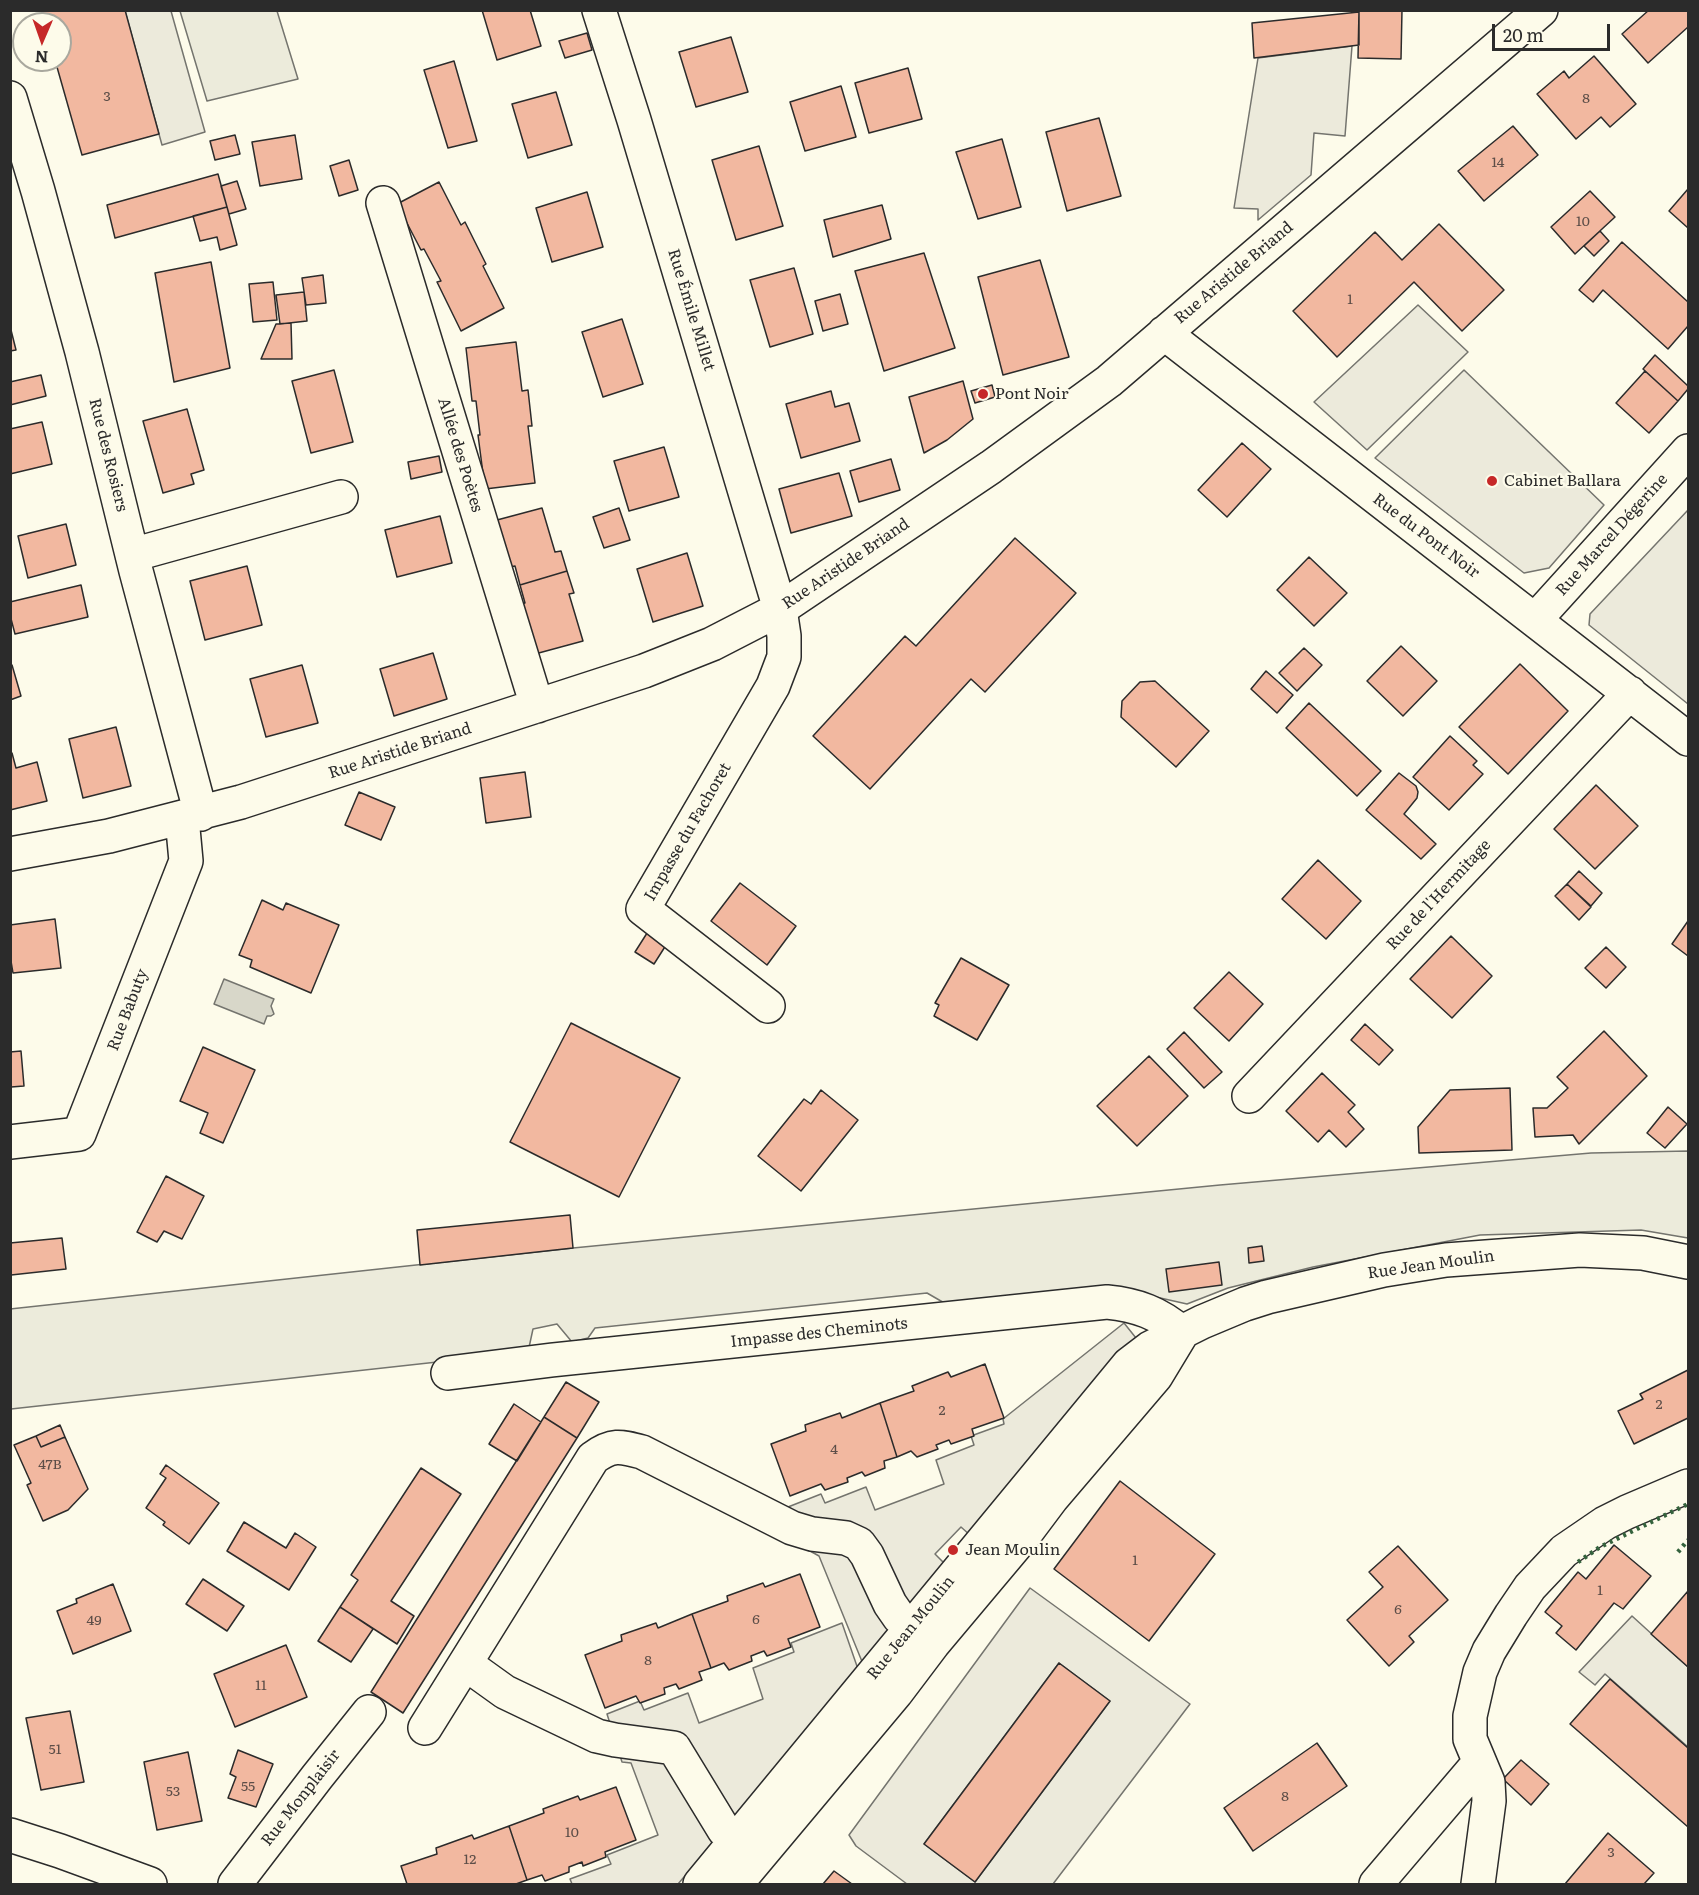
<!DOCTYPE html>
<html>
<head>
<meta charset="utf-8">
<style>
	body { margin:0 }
	#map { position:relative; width:1699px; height:1895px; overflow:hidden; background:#fdfbea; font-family:Literata,serif }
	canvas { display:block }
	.frame { position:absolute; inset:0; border:12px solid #2b2b2b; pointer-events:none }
	.north { position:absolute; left:12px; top:12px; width:60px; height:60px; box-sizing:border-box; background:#fdfbea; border:2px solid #a9a89e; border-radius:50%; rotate:182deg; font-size:16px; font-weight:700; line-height:24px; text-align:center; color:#2b2b2b }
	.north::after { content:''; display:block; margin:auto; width:21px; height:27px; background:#c62828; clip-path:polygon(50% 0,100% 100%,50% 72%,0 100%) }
	.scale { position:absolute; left:1492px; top:24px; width:118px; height:27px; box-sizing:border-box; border:3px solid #2b2b2b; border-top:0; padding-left:8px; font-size:18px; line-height:21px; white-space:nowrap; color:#2b2b2b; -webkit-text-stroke:4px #fdfbea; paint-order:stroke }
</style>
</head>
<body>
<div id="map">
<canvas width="1699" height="1895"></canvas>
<div class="frame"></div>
<div class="north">N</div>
<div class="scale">20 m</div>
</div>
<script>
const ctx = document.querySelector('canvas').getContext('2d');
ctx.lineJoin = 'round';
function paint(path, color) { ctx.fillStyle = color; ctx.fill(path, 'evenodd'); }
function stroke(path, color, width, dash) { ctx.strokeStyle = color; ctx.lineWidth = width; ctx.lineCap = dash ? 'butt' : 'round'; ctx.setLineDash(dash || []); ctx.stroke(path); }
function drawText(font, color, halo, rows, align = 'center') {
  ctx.font = font + ' Literata,serif'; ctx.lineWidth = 4.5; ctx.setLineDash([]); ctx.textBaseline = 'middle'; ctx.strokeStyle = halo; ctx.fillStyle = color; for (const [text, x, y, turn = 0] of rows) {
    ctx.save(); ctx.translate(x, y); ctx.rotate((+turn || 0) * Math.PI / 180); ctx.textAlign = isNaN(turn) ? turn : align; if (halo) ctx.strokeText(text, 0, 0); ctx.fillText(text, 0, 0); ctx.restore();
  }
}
const green = new Path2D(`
	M 180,11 L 277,11 L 298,79 L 207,101 Z
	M 1688,1151 L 1688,1238 L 1641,1230 L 1480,1235 L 1313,1267 L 1228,1288 L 1187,1304 L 1147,1295 L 953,1308 L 927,1293 L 595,1328 L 588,1338 L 572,1342 L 557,1324 L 533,1329 L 528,1352 L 11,1409 L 10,1309 L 573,1248 L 1220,1185 L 1591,1153 Z`);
const parking = new Path2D(`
	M 125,11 L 171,11 L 205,132 L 162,145 Z
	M 1352,46 L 1345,136 L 1314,133 L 1311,175 L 1258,220 L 1258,209 L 1234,208 L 1258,58 Z
	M 1418,305 L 1468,352 L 1367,450 L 1314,402 Z
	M 1464,370 L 1604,505 L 1549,568 L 1524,573 L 1375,458 Z
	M 1688,510 L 1688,704 L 1589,625 L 1590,614 Z
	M 1124,1323 L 1136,1338 L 971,1536 L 961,1527 L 935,1554 L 945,1564 L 863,1664 L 819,1556 L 794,1542 L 788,1507 L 821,1494 L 825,1503 L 866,1487 L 875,1510 L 944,1484 L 936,1460 L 974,1445 L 971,1436 L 1004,1424 L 1003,1419 Z
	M 1030,1588 L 1190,1704 L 1053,1884 L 907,1884 L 856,1846 L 849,1835 ZM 1059,1663 L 1110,1701 L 975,1882 L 924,1844 Z
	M 1632,1616 L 1688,1667 L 1688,1747 L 1605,1674 L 1595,1685 L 1579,1672 Z
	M 842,1623 L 859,1672 L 678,1884 L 572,1884 L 570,1879 L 611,1864 L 607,1855 L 658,1835 L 631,1763 L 622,1762 L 607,1714 L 640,1701 L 644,1710 L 688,1693 L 699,1723 L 763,1699 L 753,1668 L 794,1652 L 791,1643 Z`);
const water = new Path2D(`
	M 224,979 L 274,999 L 271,1006 L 274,1014 L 271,1016 L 267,1016 L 264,1024 L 214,1004 Z`);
const building = new Path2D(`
	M 41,10 L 125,10 L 159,134 L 82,155 L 55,60 L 60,60 L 60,24 L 45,24 Z
	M 482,10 L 530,10 L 541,46 L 497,60 Z
	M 1359,10 L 1402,10 L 1401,59 L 1358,58 Z
	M 1649,10 L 1688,10 L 1688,27 L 1648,63 L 1622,34 Z
	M 1359,12 L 1359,45 L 1254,58 L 1252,23 Z
	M 587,33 L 592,50 L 565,58 L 559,41 Z
	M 731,37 L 748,92 L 696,107 L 679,52 Z
	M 1594,56 L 1636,104 L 1610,127 L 1601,117 L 1576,139 L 1537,94 L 1564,71 L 1569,78 Z
	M 454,61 L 477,141 L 448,148 L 424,70 Z
	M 908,68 L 922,119 L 869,133 L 855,83 Z
	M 841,86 L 856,137 L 805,151 L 790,102 Z
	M 556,92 L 572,145 L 528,158 L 512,104 Z
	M 1099,118 L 1121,196 L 1067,211 L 1046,132 Z
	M 1513,126 L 1538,155 L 1484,201 L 1458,171 Z
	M 235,135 L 240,154 L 215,160 L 210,141 Z
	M 295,135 L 302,179 L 260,186 L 252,142 Z
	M 1002,139 L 1021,207 L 978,219 L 956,152 Z
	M 759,146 L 783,226 L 736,240 L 712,160 Z
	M 349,160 L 358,190 L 339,196 L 330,166 Z
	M 218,174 L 227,207 L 115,238 L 107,205 Z
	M 237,181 L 246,209 L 229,214 L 221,186 Z
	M 439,182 L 461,225 L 465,222 L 486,264 L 483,266 L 504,308 L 461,331 L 437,282 L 441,281 L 424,249 L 421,250 L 397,204 Z
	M 1688,189 L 1688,228 L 1669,211 Z
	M 1590,191 L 1615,217 L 1575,254 L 1551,227 Z
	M 587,192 L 603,247 L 552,262 L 536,208 Z
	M 882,205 L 891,239 L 833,257 L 824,220 Z
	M 227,207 L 237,245 L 220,250 L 217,237 L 200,241 L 193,216 Z
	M 1439,224 L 1504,290 L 1462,331 L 1414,282 L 1337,357 L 1293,311 L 1375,232 L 1402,260 Z
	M 1600,231 L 1609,241 L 1594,256 L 1584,246 Z
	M 1622,242 L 1688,302 L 1688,326 L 1668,349 L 1603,290 L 1593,302 L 1579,290 Z
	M 924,253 L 955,348 L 884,371 L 855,271 Z
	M 1040,260 L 1069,357 L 1003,375 L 978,277 Z
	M 211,262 L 230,368 L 174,382 L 155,273 Z
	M 794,268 L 813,334 L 770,347 L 750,280 Z
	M 323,275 L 326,303 L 306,305 L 302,278 Z
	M 273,282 L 277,320 L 253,322 L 249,284 Z
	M 304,292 L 307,321 L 280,324 L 276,295 Z
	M 840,294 L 848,324 L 823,331 L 815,301 Z
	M 622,319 L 643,384 L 603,397 L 582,332 Z
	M 291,323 L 292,359 L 261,359 L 276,324 Z
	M 10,326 L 16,350 L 10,351 Z
	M 516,342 L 522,391 L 528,390 L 532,426 L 528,426 L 535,483 L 485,489 L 478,435 L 480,435 L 476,401 L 472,401 L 466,348 Z
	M 1655,355 L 1688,386 L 1688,389 L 1678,401 L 1643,369 Z
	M 334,370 L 353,442 L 311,453 L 292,381 Z
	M 1645,371 L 1678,401 L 1649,433 L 1616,403 Z
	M 41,375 L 46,396 L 10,405 L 10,382 Z
	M 963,381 L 973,419 L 947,440 L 924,453 L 909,397 Z
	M 992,385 L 995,397 L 975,403 L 971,391 Z
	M 831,391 L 835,407 L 849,403 L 860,441 L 801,458 L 786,404 Z
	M 187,409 L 204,470 L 191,474 L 194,484 L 163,493 L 143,421 Z
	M 42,422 L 52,464 L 10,474 L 10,429 Z
	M 1242,443 L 1271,469 L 1227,517 L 1198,490 Z
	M 664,447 L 679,497 L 629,511 L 614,461 Z
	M 439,456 L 442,472 L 411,479 L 408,462 Z
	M 891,459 L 900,490 L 859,502 L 850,471 Z
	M 839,473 L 852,516 L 791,533 L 779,489 Z
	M 542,508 L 555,552 L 561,551 L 567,571 L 520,585 L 515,566 L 510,567 L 497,520 Z
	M 619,508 L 630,540 L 604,548 L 593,517 Z
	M 440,516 L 452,563 L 397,577 L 385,530 Z
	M 66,524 L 76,565 L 28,578 L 18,536 Z
	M 1015,538 L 1076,593 L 985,692 L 971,679 L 870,789 L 813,736 L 905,636 L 916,646 Z
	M 687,553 L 703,606 L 653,622 L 637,569 Z
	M 1309,557 L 1347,593 L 1314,626 L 1277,590 Z
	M 247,566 L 262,625 L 205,640 L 190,581 Z
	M 567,571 L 574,593 L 569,594 L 583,641 L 535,654 L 521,604 L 525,603 L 520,585 Z
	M 81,585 L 88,617 L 15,634 L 10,615 L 10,602 Z
	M 1401,646 L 1437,681 L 1403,716 L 1367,681 Z
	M 1304,648 L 1322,665 L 1297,691 L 1279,673 Z
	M 433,653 L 447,699 L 394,716 L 380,669 Z
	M 1520,664 L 1568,711 L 1508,774 L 1459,727 Z
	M 10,665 L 12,665 L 21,696 L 10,700 Z
	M 302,665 L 318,723 L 266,737 L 250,679 Z
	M 1266,671 L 1293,695 L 1277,713 L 1251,689 Z
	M 1155,681 L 1209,731 L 1176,767 L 1121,717 L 1122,701 L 1140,682 Z
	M 1309,703 L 1381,771 L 1357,796 L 1286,728 Z
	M 116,727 L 131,786 L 83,798 L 69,739 Z
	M 1450,736 L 1477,761 L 1473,765 L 1483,774 L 1449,810 L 1413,777 Z
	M 10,753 L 12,753 L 16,768 L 37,762 L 47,801 L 10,810 Z
	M 525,772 L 531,817 L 486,823 L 480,778 Z
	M 1399,773 L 1416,786 L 1418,792 L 1417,798 L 1404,814 L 1436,844 L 1421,859 L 1366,810 Z
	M 1596,785 L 1638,826 L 1595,869 L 1554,829 Z
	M 359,792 L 395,807 L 381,840 L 345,825 Z
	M 1318,860 L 1361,901 L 1326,939 L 1282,899 Z
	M 1579,871 L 1602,893 L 1591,906 L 1567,884 Z
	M 740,883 L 796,926 L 767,965 L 711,921 Z
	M 1567,884 L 1591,907 L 1579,920 L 1555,896 Z
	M 262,900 L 283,910 L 286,903 L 339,925 L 311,993 L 250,967 L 252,960 L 239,955 Z
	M 55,919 L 61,968 L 13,973 L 10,955 L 10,925 Z
	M 1688,921 L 1688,956 L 1672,944 Z
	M 649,930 L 668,942 L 654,964 L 635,952 Z
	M 1451,936 L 1492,976 L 1452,1018 L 1410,979 Z
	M 1606,947 L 1626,967 L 1606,988 L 1585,968 Z
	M 961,958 L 1009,985 L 977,1040 L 934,1016 L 939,1005 L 935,1003 Z
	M 1229,972 L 1263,1004 L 1229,1041 L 1194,1008 Z
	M 571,1023 L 680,1078 L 619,1197 L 510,1142 Z
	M 1365,1024 L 1393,1050 L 1379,1065 L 1351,1040 Z
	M 1604,1031 L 1647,1076 L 1579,1144 L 1573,1135 L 1535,1137 L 1533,1108 L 1547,1108 L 1568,1088 L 1557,1077 Z
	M 1184,1032 L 1222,1072 L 1204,1088 L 1167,1049 Z
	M 203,1047 L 255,1070 L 223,1143 L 200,1133 L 208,1113 L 180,1101 Z
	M 21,1051 L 24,1086 L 11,1087 L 10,1099 L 10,1052 Z
	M 1149,1056 L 1188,1096 L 1137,1146 L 1097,1106 Z
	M 1322,1073 L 1355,1105 L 1348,1112 L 1364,1129 L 1346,1147 L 1329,1130 L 1318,1142 L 1286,1111 Z
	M 1510,1088 L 1512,1150 L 1419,1153 L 1418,1127 L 1450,1090 Z
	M 821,1090 L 858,1120 L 801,1191 L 758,1156 L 804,1099 L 811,1104 Z
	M 1668,1107 L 1687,1124 L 1665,1148 L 1647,1133 Z
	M 166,1176 L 204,1196 L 182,1239 L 164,1231 L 157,1242 L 137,1232 Z
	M 570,1215 L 573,1248 L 420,1265 L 417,1230 Z
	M 62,1238 L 66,1269 L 11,1275 L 10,1243 Z
	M 1262,1246 L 1264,1261 L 1249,1263 L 1248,1248 Z
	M 1219,1262 L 1222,1285 L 1169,1292 L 1166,1269 Z
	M 985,1364 L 1004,1418 L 972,1429 L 974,1436 L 951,1444 L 949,1440 L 936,1445 L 938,1449 L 917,1457 L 911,1451 L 897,1457 L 880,1403 L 914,1391 L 912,1386 L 948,1372 L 951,1377 Z
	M 1688,1370 L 1688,1418 L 1634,1444 L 1618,1411 L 1643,1399 L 1640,1394 Z
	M 566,1382 L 599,1402 L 577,1438 L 544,1417 Z
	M 880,1403 L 897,1457 L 884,1461 L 885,1468 L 865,1476 L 862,1472 L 847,1478 L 848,1482 L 825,1490 L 821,1484 L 790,1496 L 771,1444 L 806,1431 L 805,1425 L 840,1413 L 842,1418 Z
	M 514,1404 L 541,1422 L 517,1461 L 489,1444 Z
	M 544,1417 L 577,1438 L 403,1713 L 371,1692 Z
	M 60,1425 L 65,1437 L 41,1447 L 36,1436 Z
	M 36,1436 L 41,1447 L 65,1437 L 88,1489 L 68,1510 L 43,1521 L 27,1485 L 31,1483 L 14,1445 Z
	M 166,1465 L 219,1503 L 189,1544 L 163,1525 L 165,1522 L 146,1508 L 166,1478 L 160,1474 Z
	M 421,1468 L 461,1494 L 391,1601 L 414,1616 L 397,1644 L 340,1607 L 358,1580 L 351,1575 Z
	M 1120,1481 L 1215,1554 L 1149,1641 L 1054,1569 Z
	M 244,1522 L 286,1548 L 295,1533 L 316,1547 L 289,1590 L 227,1551 Z
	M 1614,1545 L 1651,1576 L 1623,1609 L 1614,1603 L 1576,1650 L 1556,1633 L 1562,1626 L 1545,1612 L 1578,1572 L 1586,1579 Z
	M 1398,1546 L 1448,1600 L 1409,1636 L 1414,1642 L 1389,1666 L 1347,1620 L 1383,1587 L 1369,1572 Z
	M 800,1574 L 820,1627 L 788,1639 L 791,1647 L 767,1656 L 764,1651 L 751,1656 L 752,1661 L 729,1670 L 724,1663 L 711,1668 L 692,1614 L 728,1601 L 727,1596 L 763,1583 L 765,1587 Z
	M 203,1579 L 244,1606 L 227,1631 L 186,1604 Z
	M 113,1584 L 131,1631 L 73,1654 L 57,1611 L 77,1603 L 76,1599 Z
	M 1688,1591 L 1688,1667 L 1651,1634 Z
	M 340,1607 L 373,1629 L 351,1662 L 318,1641 Z
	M 692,1614 L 711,1668 L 699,1672 L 702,1680 L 679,1689 L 676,1684 L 664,1688 L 665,1694 L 640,1703 L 636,1696 L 605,1708 L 585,1655 L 622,1641 L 621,1635 L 656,1623 L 658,1628 Z
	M 286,1645 L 307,1697 L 235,1727 L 214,1674 Z
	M 1059,1663 L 1110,1701 L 975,1882 L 924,1844 Z
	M 1610,1679 L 1688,1748 L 1688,1827 L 1570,1724 Z
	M 70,1711 L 84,1782 L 41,1790 L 26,1718 Z
	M 1317,1743 L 1347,1786 L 1253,1851 L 1224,1808 Z
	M 238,1750 L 273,1764 L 256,1807 L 228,1798 L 236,1777 L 230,1774 Z
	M 188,1752 L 202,1821 L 157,1830 L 144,1762 Z
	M 1521,1760 L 1549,1784 L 1531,1805 L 1503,1779 Z
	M 616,1787 L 636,1840 L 605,1852 L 606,1857 L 583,1866 L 582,1862 L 569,1867 L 569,1872 L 545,1881 L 542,1875 L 527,1880 L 509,1826 L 544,1813 L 543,1809 L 578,1796 L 580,1800 Z
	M 509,1826 L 527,1880 L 516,1884 L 407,1884 L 401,1866 L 437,1854 L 436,1848 L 472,1835 L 474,1839 Z
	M 1608,1833 L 1654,1873 L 1644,1884 L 1565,1884 Z
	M 834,1871 L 852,1884 L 823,1884 Z`);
const minor = new Path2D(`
	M 599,10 L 634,120 L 780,609 L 784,636 L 784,657 L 773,686 L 643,909 L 768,1006
	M 10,98 L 38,191 L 82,352 L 136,571 L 201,814
	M 383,203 L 537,706
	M 1164,333 L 1688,739
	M 132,555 L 341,497
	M 1535,620 L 1688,451
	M 10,854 L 109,836 L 241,802 L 644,671 L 712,644 L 780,609 L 991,467 L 1109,381 L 1541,10
	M 1249,1096 L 1630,693
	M 10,1142 L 79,1134 L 186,861 L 182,818
	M 448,1373 L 552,1360 L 1107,1302 C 1137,1305 1159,1313 1182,1333
	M 466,1664 L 505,1692 L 597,1736 L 615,1740 L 674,1748 L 724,1830 L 751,1853
	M 425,1728 L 593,1458 C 612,1444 620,1446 642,1452 L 792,1528 L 812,1534 L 846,1538 L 859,1544 L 867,1555 L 890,1604 L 899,1617 L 933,1644
	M 10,1835 L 60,1851 L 150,1884
	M 235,1884 L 317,1777 L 369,1712
	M 700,1884 L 1129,1364 L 1150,1348 L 1202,1322 L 1245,1304 L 1267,1297 L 1384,1270 L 1446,1260 L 1580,1250 L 1643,1253 L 1688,1262
	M 736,1884 L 896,1693 L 933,1644 L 1022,1538 L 1052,1498 L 1156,1376 L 1182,1333
	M 1376,1884 L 1479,1763
	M 1478,1884 L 1489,1801 L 1488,1782 L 1470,1739 L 1470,1716 L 1480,1672 L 1489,1651 L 1511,1615 L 1530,1587 L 1564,1551 L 1605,1523 L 1627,1512 L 1688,1486`);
const hedge = new Path2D(`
	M 1678,1552 L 1688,1540
	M 1578,1562 L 1600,1547 L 1688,1504`);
const markers = [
	[983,394,6,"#c62828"],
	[1492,481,6,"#c62828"],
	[953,1550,6,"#c62828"]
];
const numberNames = [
	["3",107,97],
	["8",1586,99],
	["14",1498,163],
	["10",1583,222],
	["1",1350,300],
	["2",1659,1405],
	["2",942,1411],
	["4",834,1450],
	["47B",50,1465],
	["1",1135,1561],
	["1",1600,1591],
	["6",1398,1610],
	["6",756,1620],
	["49",94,1621],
	["8",648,1661],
	["11",261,1686],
	["51",55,1750],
	["55",248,1787],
	["53",173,1792],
	["8",1285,1797],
	["10",572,1833],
	["3",1611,1853],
	["12",470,1860]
];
const streetNames = [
	["Rue Aristide Briand",1234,273,-40],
	["Rue Émile Millet",691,310,73],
	["Rue des Rosiers",108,455,76],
	["Allée des Poètes",460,455,73],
	["Rue Marcel Dégerine",1612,535,-48],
	["Rue du Pont Noir",1426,536,37],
	["Rue Aristide Briand",846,564,-34],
	["Rue Aristide Briand",400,751,-18],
	["Impasse du Fachoret",688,832,-60],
	["Rue de l'Hermitage",1439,895,-47],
	["Rue Babuty",128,1010,-69],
	["Rue Jean Moulin",1431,1265,-8],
	["Impasse des Cheminots",819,1333,-6],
	["Rue Jean Moulin",911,1628,-51],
	["Rue Monplaisir",301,1798,-52]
];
const poiNames = [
	["Pont Noir",995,394],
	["Cabinet Ballara",1504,481],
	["Jean Moulin",965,1550]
];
paint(green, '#ecebdb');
stroke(green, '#74746e', 1.5);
paint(parking, '#eceadb');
stroke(parking, '#74746e', 1.5);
paint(water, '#d8d7c9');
stroke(water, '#74746e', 1.5);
paint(building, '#f2b8a0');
stroke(building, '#2b2b2b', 1.5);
stroke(minor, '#2b2b2b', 36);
stroke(minor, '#fdfbea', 33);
stroke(hedge, '#34623c', 4.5, [3, 4.5]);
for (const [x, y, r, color] of markers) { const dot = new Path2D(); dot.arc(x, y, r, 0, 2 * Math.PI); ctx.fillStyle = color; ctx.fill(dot); stroke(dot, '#fdfbea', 2); }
drawText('14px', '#5d4e48', null, numberNames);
drawText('16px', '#2b2b2b', '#fdfbea', streetNames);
drawText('16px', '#2b2b2b', '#fdfbea', poiNames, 'left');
</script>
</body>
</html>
